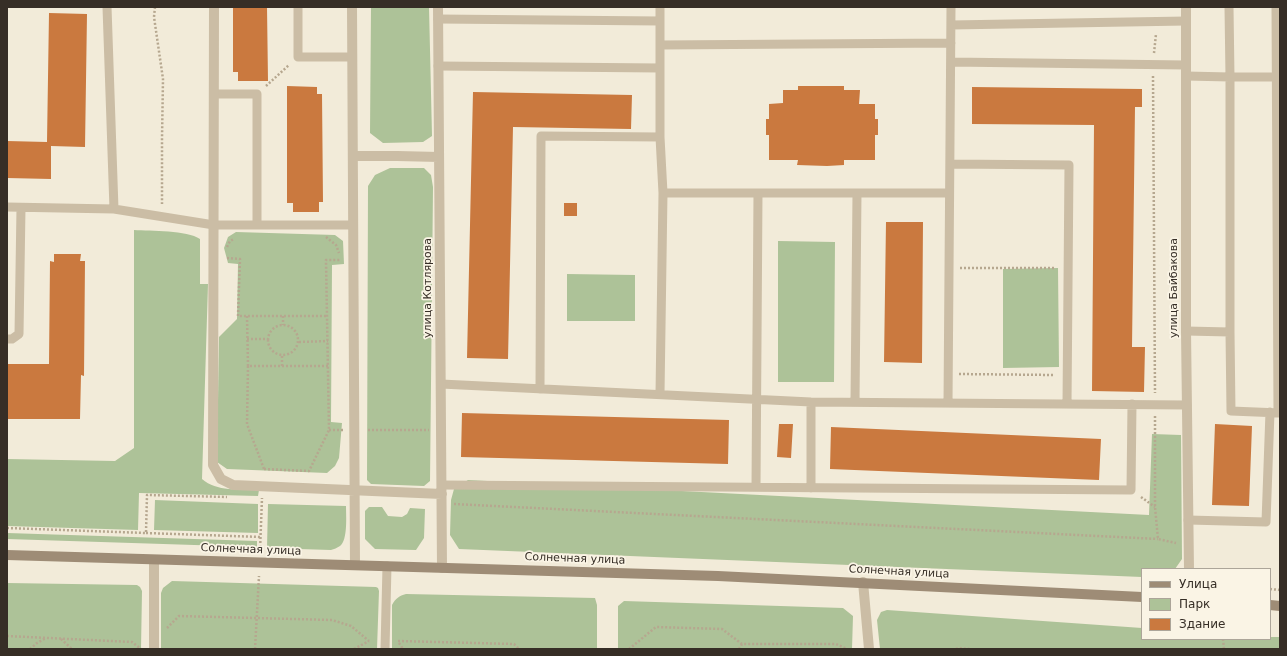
<!DOCTYPE html>
<html>
<head>
<meta charset="utf-8">
<style>
	body { margin:0 }
	#map { position:relative; width:1287px; height:656px; overflow:hidden; background:#f2ebd9; font-family:"DejaVu Sans",sans-serif }
	canvas { display:block }
	.frame { position:absolute; inset:0; border:8px solid #362e26; pointer-events:none }
	.legend { position:absolute; left:1141px; top:568px; width:130px; height:72px; box-sizing:border-box; background:#faf4e5; border:1px solid #aca599; margin:0; padding:5px 7px; list-style:none; font-size:12px; color:#362e26 }
	.legend li { display:flex; align-items:center; gap:8px; height:20px }
	.legend b { width:20px; border:1px solid #aca599 }
</style>
</head>
<body>
<div id="map">
<canvas width="1287" height="656"></canvas>
<div class="frame"></div>
<ul class="legend">
<li><b style="height:5px;background:#9e8c76"></b>Улица</li>
<li><b style="height:11px;background:#adc298"></b>Парк</li>
<li><b style="height:11px;background:#ca793f"></b>Здание</li>
</ul>
</div>
<script>
const ctx = document.querySelector('canvas').getContext('2d');
ctx.lineJoin = 'round';
function paint(path, color) { ctx.fillStyle = color; ctx.fill(path, 'evenodd'); }
function stroke(path, color, width, dash) { ctx.strokeStyle = color; ctx.lineWidth = width; ctx.lineCap = dash ? 'butt' : 'round'; ctx.setLineDash(dash || []); ctx.stroke(path); }
function drawText(font, color, halo, rows, align = 'center') {
  ctx.font = font + ' "DejaVu Sans",sans-serif'; ctx.lineWidth = 3.5; ctx.setLineDash([]); ctx.textBaseline = 'middle'; ctx.strokeStyle = halo; ctx.fillStyle = color; for (const [text, x, y, turn = 0] of rows) {
    ctx.save(); ctx.translate(x, y); ctx.rotate((+turn || 0) * Math.PI / 180); ctx.textAlign = isNaN(turn) ? turn : align; if (halo) ctx.strokeText(text, 0, 0); ctx.fillText(text, 0, 0); ctx.restore();
  }
}
const green = new Path2D(`
	M 371,7 L 429,7 L 432,136 L 423,142 L 383,143 L 370,133 Z
	M 390,168 L 424,168 L 431,175 L 433,187 L 430,481 L 424,486 L 371,484 L 367,480 L 368,186 L 375,175 Z
	M 134,230 C 151,231 187,230 200,239 L 200,284 L 208,284 L 202,479 C 217,492 239,489 259,490 L 258,496 L 139,493 L 138,530 L 7,526 L 7,459 L 115,461 L 134,448 Z
	M 236,232 L 335,235 L 343,241 L 344,264 L 332,265 L 331,422 L 342,423 L 339,458 L 335,466 L 327,473 L 227,469 L 217,462 L 219,337 L 237,319 L 238,264 L 228,263 L 224,248 L 228,237 Z
	M 778,241 L 835,242 L 834,382 L 778,382 Z
	M 1058,268 L 1059,367 L 1003,368 L 1003,269 Z
	M 567,274 L 635,275 L 635,321 L 567,321 Z
	M 1152,434 L 1181,435 L 1182,559 L 1175,569 L 1142,569 L 1142,577 L 459,549 L 450,535 L 451,500 L 454,489 L 468,480 L 1149,515 Z
	M 155,500 L 258,504 L 258,533 L 154,530 Z
	M 268,504 L 346,506 C 346,516 348,540 340,546 C 337,548 334,549 331,550 L 267,548 Z
	M 369,507 L 382,507 L 388,516 L 402,517 L 407,514 L 410,508 L 425,509 L 424,538 L 416,550 L 375,549 L 365,539 L 365,511 Z
	M 7,533 L 257,541 L 257,547 L 7,539 Z
	M 172,581 L 376,587 L 378,588 L 379,591 L 377,649 L 161,649 L 161,593 L 163,588 Z
	M 7,583 L 137,585 L 140,587 L 142,591 L 141,649 L 7,649 Z
	M 406,594 L 595,598 L 597,605 L 597,649 L 392,649 L 392,605 C 396,598 399,596 406,594 Z
	M 624,601 L 843,608 L 853,616 L 852,649 L 618,649 L 618,606 Z
	M 887,610 L 1142,628 L 1142,639 L 1270,639 L 1270,637 L 1280,637 L 1280,649 L 880,649 L 877,620 L 881,612 Z`);
const building = new Path2D(`
	M 233,7 L 267,7 L 268,81 L 238,81 L 238,72 L 233,72 Z
	M 49,13 L 87,14 L 85,147 L 51,146 L 51,179 L 7,178 L 7,141 L 47,142 Z
	M 287,86 L 317,87 L 317,94 L 322,94 L 323,202 L 319,202 L 319,212 L 293,212 L 293,203 L 287,203 Z
	M 798,86 L 844,86 L 844,90 L 860,90 L 859,104 L 875,104 L 875,119 L 878,119 L 878,135 L 875,135 L 875,160 L 844,160 L 844,165 L 827,166 L 797,165 L 798,160 L 769,160 L 769,135 L 766,135 L 766,119 L 769,119 L 769,104 L 783,103 L 783,90 L 798,90 Z
	M 972,87 L 1142,89 L 1142,107 L 1135,107 L 1132,347 L 1145,347 L 1144,392 L 1092,391 L 1094,125 L 972,124 Z
	M 473,92 L 632,95 L 631,129 L 513,127 L 508,359 L 467,358 Z
	M 564,203 L 577,203 L 577,216 L 564,216 Z
	M 886,222 L 923,222 L 922,363 L 884,362 Z
	M 54,254 L 81,254 L 80,261 L 85,261 L 84,376 L 81,375 L 80,419 L 7,419 L 7,364 L 49,364 L 50,261 L 54,262 Z
	M 462,413 L 729,420 L 728,464 L 461,457 Z
	M 779,424 L 793,424 L 791,458 L 777,457 Z
	M 1215,424 L 1252,426 L 1249,506 L 1212,505 Z
	M 831,427 L 1101,439 L 1099,480 L 830,469 Z`);
const path = new Path2D(`
	M 155,7 L 154,17 L 163,79 L 162,139 L 162,204
	M 1154,53 L 1156,34
	M 1153,76 L 1155,393
	M 266,86 L 289,65
	M 326,237 L 336,245 L 339,253
	M 227,247 L 230,241 L 234,239
	M 227,258 L 240,259 L 238,316 L 327,316
	M 960,268 L 1055,268
	M 247,316 L 248,366 L 328,366
	M 283,316 L 283,325
	M268 340a15 15 0 1 1 30 0a15 15 0 1 1-30 0Z
	M 247,339 L 268,339
	M 299,342 L 328,341
	M 282,356 L 282,366
	M 248,366 L 247,424 L 264,469
	M 959,374 L 1054,375
	M 1155,416 L 1155,507 L 1158,539 L 1176,543
	M 329,430 L 343,430
	M 368,430 L 429,430
	M 264,469 L 309,471 L 329,430 L 326,260 L 340,260
	M 1141,497 L 1155,507
	M 454,504 L 1158,539
	M 7,528 L 146,533 L 147,495 L 227,497
	M 146,533 L 261,537
	M 260,551 L 262,498
	M 1270,589 L 1280,590
	M 167,628 L 179,616 L 332,620 L 351,626 L 369,641
	M 7,636 L 132,642 L 141,649
	M 61,639 L 72,649
	M 1223,639 L 1224,649
	M 398,641 L 514,644 L 519,649
	M 399,643 L 403,649
	M 30,649 L 37,643 L 46,638
	M 255,649 L 259,576
	M 354,649 L 369,641
	M 629,649 L 656,627 L 722,629 L 742,644
	M 739,649 L 742,644 L 836,644 L 847,649
	M 956,649 L 958,648 L 970,649`);
const lane = new Path2D(`
	M 107,7 L 114,209
	M 298,7 L 298,57 L 352,57
	M 1276,7 L 1278,413
	M 438,19 L 660,21
	M 951,25 L 1186,21
	M 660,45 L 951,43
	M 951,62 L 1186,65
	M 438,66 L 660,68
	M 1186,76 L 1230,77 L 1229,7
	M 1280,77 L 1230,77 L 1230,332 L 1231,411 L 1280,413
	M 214,94 L 257,94 L 257,225
	M 950,164 L 1069,165 L 1067,404
	M 663,193 L 949,193
	M 7,207 L 114,209 L 214,225 L 353,225
	M 1186,331 L 1230,332
	M 7,339 L 12,339 L 19,334 L 21,208
	M 441,384 L 811,402 L 1187,405
	M 540,389 L 541,136 L 660,137
	M 660,394 L 663,193 L 660,137 L 660,7
	M 855,402 L 857,193
	M 948,403 L 951,7
	M 442,485 L 1131,490 L 1132,404
	M 756,487 L 758,193
	M 811,488 L 811,402
	M 1188,520 L 1266,522 L 1270,412
	M 385,649 L 387,566`);
const street = new Path2D(`
	M 214,7 L 213,465 L 221,479 L 233,485 L 442,494
	M 352,7 L 355,565
	M 438,7 L 442,568
	M 1186,7 L 1186,331 L 1189,569
	M 353,156 L 397,156 L 439,157
	M 863,582 L 869,649
	M 154,649 L 154,560`);
const secondary = new Path2D(`
	M 7,555 L 718,576 L 1142,597
	M 1270,605 L 1280,606`);
const streetNames = [
	["улица Котлярова",428,288,-90],
	["улица Байбакова",1174,288,-90],
	["Солнечная улица",251,550,2],
	["Солнечная улица",575,559,2],
	["Солнечная улица",899,572,3]
];
paint(green, '#adc298');
paint(building, '#ca793f');
stroke(path, '#b6a78f', 2.5, [2, 2]);
stroke(lane, '#cbbda5', 9);
stroke(street, '#cbbda5', 10);
stroke(secondary, '#9e8c76', 10);
drawText('11px', '#362e26', '#faf4e5', streetNames);
</script>
</body>
</html>
